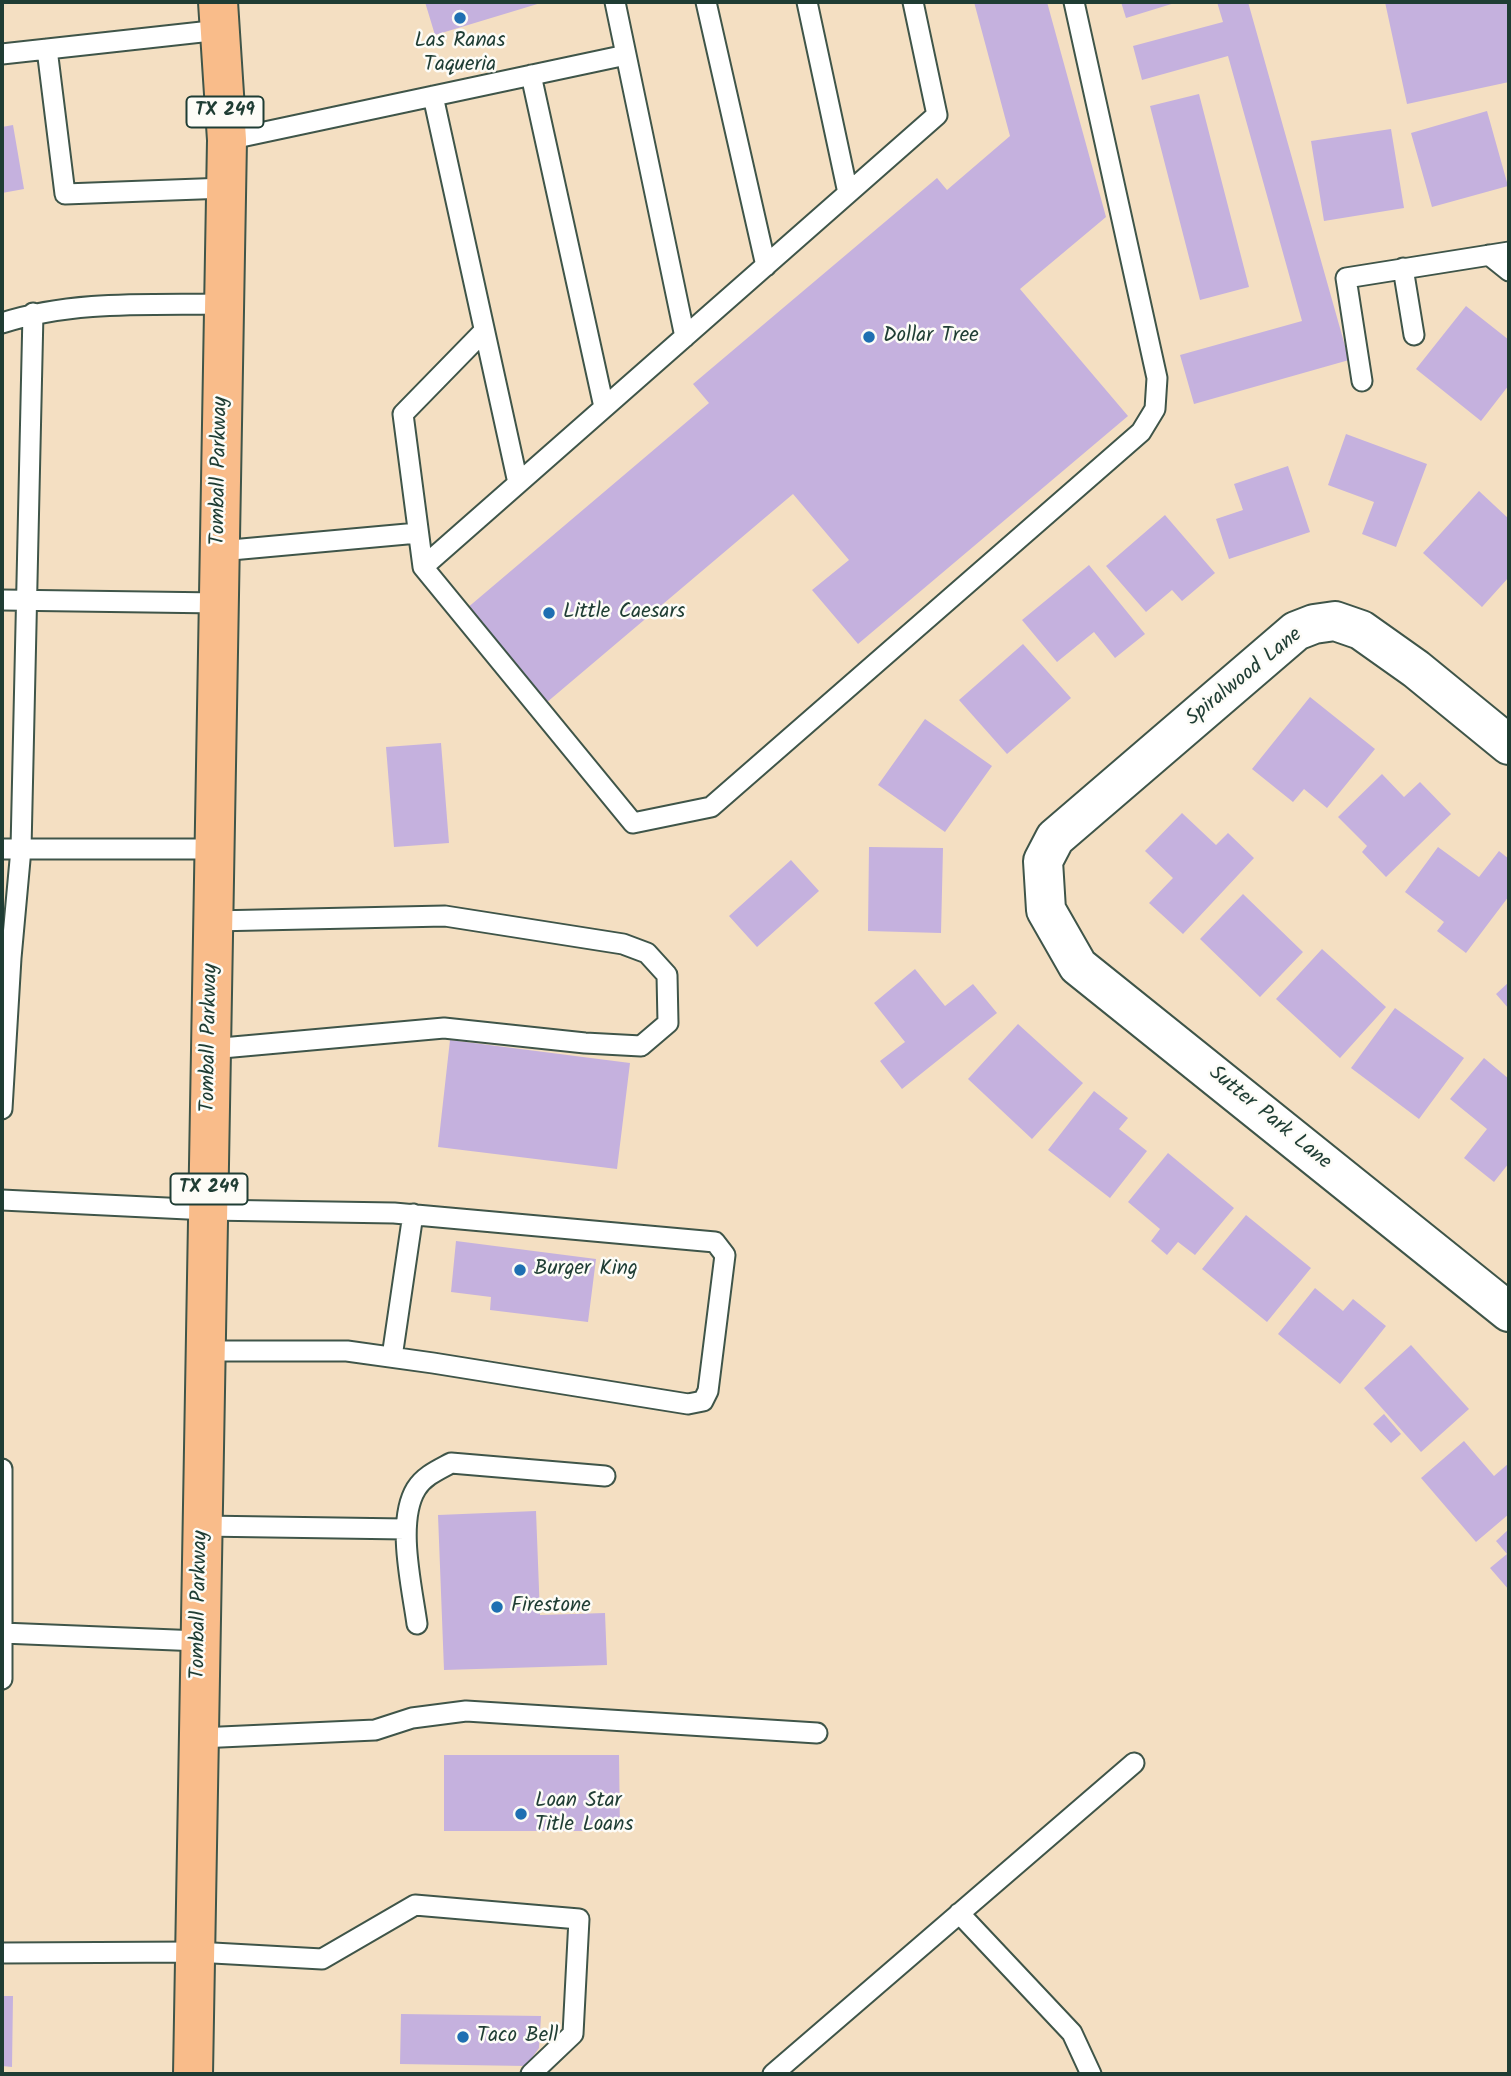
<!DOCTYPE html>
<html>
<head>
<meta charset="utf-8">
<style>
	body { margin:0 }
	#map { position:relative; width:1511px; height:2076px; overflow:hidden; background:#f4dfc2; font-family:Kalam,sans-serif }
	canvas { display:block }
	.frame { position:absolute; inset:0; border:4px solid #1f3d34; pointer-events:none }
</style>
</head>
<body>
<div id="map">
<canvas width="1511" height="2076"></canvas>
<div class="frame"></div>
</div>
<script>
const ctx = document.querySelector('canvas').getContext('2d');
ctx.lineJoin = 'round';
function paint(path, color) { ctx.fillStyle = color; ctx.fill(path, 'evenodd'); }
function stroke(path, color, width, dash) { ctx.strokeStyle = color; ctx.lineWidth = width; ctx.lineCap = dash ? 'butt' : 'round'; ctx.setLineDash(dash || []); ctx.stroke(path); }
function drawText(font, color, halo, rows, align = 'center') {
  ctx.font = font + ' Kalam,sans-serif'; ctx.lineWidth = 5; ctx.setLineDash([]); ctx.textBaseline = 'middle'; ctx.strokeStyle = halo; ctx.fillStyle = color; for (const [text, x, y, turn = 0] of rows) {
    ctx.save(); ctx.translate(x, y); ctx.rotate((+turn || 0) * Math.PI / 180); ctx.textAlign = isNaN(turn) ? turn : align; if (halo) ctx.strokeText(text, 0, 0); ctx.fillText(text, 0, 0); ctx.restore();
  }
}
const building = new Path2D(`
	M 425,2 L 544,2 L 435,35 Z
	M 974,2 L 1047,2 L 1106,217 L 1020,289 L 1128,416 L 858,644 L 812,590 L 849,560 L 793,494 L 546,703 L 466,609 L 709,403 L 693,384 L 937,178 L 947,190 L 1010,136 Z
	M 1121,2 L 1178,2 L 1126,18 Z
	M 1217,2 L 1248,2 L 1349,360 L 1194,404 L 1180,355 L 1302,321 L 1228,56 L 1142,80 L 1133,46 L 1223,22 Z
	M 1385,2 L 1509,2 L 1509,82 L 1407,104 Z
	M 1199,94 L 1249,287 L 1200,300 L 1150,106 Z
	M 1487,111 L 1508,186 L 1432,207 L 1411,133 Z
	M 13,125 L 24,189 L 2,193 L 2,127 Z
	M 1391,129 L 1404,208 L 1324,221 L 1311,141 Z
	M 1466,306 L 1509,340 L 1509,385 L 1481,421 L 1416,369 Z
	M 1346,434 L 1427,464 L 1396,547 L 1362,534 L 1374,502 L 1328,485 Z
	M 1288,466 L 1310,532 L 1229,559 L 1216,519 L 1243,510 L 1234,484 Z
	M 1479,491 L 1509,519 L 1509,577 L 1482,607 L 1423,553 Z
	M 1165,515 L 1215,573 L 1182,601 L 1172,590 L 1146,612 L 1106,566 Z
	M 1089,565 L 1145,634 L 1115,658 L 1094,632 L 1057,662 L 1022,620 Z
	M 1023,644 L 1071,698 L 1007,754 L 959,700 Z
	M 1310,697 L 1375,749 L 1327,808 L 1304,789 L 1293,802 L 1252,769 Z
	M 925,719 L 992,766 L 945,832 L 878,785 Z
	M 441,743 L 449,843 L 394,847 L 386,747 Z
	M 1382,774 L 1404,797 L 1420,782 L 1451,814 L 1386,877 L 1362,852 L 1367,846 L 1338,817 Z
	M 1182,813 L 1216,845 L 1228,833 L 1254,858 L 1183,934 L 1149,903 L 1173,878 L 1145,851 Z
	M 869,847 L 943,848 L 941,933 L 868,931 Z
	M 1438,847 L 1479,877 L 1499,851 L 1509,859 L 1509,896 L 1466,953 L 1437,931 L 1444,922 L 1405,892 Z
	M 791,860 L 819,891 L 757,947 L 729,916 Z
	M 1243,894 L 1303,952 L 1260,997 L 1200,939 Z
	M 1322,949 L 1386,1007 L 1340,1058 L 1276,999 Z
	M 915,969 L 945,1006 L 973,984 L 997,1013 L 902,1089 L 880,1061 L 905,1042 L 874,1003 Z
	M 1509,982 L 1509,1009 L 1496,994 Z
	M 1395,1008 L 1464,1058 L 1419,1119 L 1351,1068 Z
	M 1018,1024 L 1083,1083 L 1032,1139 L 968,1079 Z
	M 450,1040 L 630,1063 L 617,1169 L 438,1147 Z
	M 1484,1058 L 1509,1079 L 1509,1163 L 1494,1182 L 1464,1158 L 1487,1129 L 1450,1099 Z
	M 1094,1091 L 1128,1118 L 1119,1129 L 1147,1151 L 1110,1198 L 1048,1150 Z
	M 1168,1153 L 1234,1208 L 1195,1255 L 1178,1242 L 1167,1255 L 1151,1241 L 1160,1229 L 1128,1202 Z
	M 1246,1215 L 1311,1268 L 1267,1322 L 1202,1269 Z
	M 456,1241 L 596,1259 L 588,1322 L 490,1310 L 491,1297 L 451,1292 Z
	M 1315,1288 L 1343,1311 L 1353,1299 L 1386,1326 L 1340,1384 L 1278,1334 Z
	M 1411,1345 L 1469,1409 L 1421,1452 L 1364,1388 Z
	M 1384,1414 L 1401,1434 L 1391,1443 L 1373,1424 Z
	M 1464,1441 L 1494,1476 L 1509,1463 L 1509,1514 L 1476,1542 L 1421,1478 Z
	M 536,1511 L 540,1615 L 605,1613 L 607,1665 L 444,1670 L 438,1515 Z
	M 1509,1529 L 1509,1590 L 1490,1568 L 1507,1554 L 1496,1541 Z
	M 444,1755 L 619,1755 L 620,1831 L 444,1831 Z
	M 2,1996 L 13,1996 L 12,2067 L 2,2066 Z
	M 401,2014 L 541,2016 L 539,2048 L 526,2066 L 400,2064 Z`);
const lane = new Path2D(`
	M 615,2 L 685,337
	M 706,2 L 766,266
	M 807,2 L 848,193
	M 47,49 L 65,194 L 226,188
	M 2,54 L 220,30
	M 531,75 L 604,407
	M 433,96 L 518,483
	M 227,140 L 626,55
	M 1489,255 L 1509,271
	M 1403,268 L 1414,335
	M 2,323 C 73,300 150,305 224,304
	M 484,331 L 403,414 L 423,567 L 633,823 L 711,807 L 1141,432 L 1155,409 L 1157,378 L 1074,2
	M 1362,381 L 1346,278 L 1509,252
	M 220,551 L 418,533
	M 423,567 L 937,115 L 913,2
	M 2,600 L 219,603
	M 2,849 L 214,849
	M 211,1049 L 444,1028 L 585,1043 L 641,1046 L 668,1023 L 667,975 L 647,953 L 623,944 L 445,916 L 213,921
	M 2,1109 L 11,958 L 21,849 L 33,313
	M 2,1200 L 208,1210 L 394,1213 L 715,1242 L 725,1255 L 708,1391 L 703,1401 L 688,1404 L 433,1363 L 347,1351 L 205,1351
	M 392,1357 L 413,1214
	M 2,1469 L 2,1679
	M 202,1526 L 405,1529
	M 417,1624 C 412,1587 396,1522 416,1489 C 424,1476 438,1470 451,1463 L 605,1476
	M 2,1633 L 200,1641
	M 199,1738 L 375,1730 L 412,1718 L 466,1711 L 817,1733
	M 959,1913 L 1072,2033 L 1091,2074
	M 2,1953 L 195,1952 L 322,1959 L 415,1905 L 579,1919 L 573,2034 L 531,2074
	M 773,2074 L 1134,1763`);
const street = new Path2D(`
	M 1509,745 L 1416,669 L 1361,630 L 1335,621 L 1314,624 L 1296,631 L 1055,838 L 1043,861 L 1046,910 L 1078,966 L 1509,1312`);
const primary = new Path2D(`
	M 193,2074 L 227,140 L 218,2`);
const markers = [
	[460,18,7,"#1f6fb2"],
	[869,337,7,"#1f6fb2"],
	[549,613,7,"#1f6fb2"],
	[520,1270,7,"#1f6fb2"],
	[497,1607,7,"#1f6fb2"],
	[521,1814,7,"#1f6fb2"],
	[463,2037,7,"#1f6fb2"]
];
const shields = [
	[225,112,77],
	[209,1189,77]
];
const shieldNames = [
	["TX 249",225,112],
	["TX 249",209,1189]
];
const poiNames = [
	["Las Ranas",460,42,"center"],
	["Taqueria",460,66,"center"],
	["Dollar Tree",883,337],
	["Little Caesars",563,613],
	["Burger King",534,1270],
	["Firestone",511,1607],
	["Loan Star",535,1802],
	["Title Loans",535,1826],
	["Taco Bell",477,2037]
];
const streetNames = [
	["Tomball Parkway",221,471,-89],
	["Spiralwood Lane",1245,678,-39],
	["Tomball Parkway",211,1038,-89],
	["Sutter Park Lane",1269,1119,39],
	["Tomball Parkway",201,1605,-89]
];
paint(building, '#c5b1de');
stroke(lane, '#3f5549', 23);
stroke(street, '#3f5549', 42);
stroke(primary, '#3f5549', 42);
stroke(lane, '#fff', 19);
stroke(street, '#fff', 38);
stroke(primary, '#f9bc8a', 38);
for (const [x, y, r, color] of markers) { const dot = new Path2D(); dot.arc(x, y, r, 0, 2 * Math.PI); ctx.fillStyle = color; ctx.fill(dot); stroke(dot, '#fdfcf7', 2.5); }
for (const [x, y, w] of shields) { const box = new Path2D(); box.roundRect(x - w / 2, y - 15.5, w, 31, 5); ctx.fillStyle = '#fdfcf7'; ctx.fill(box); stroke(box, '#1f3d34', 2); }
drawText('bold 19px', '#1f3d34', null, shieldNames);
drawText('21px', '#1f3d34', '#fdfcf7', poiNames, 'left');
drawText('21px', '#1f3d34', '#fdfcf7', streetNames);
</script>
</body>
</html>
